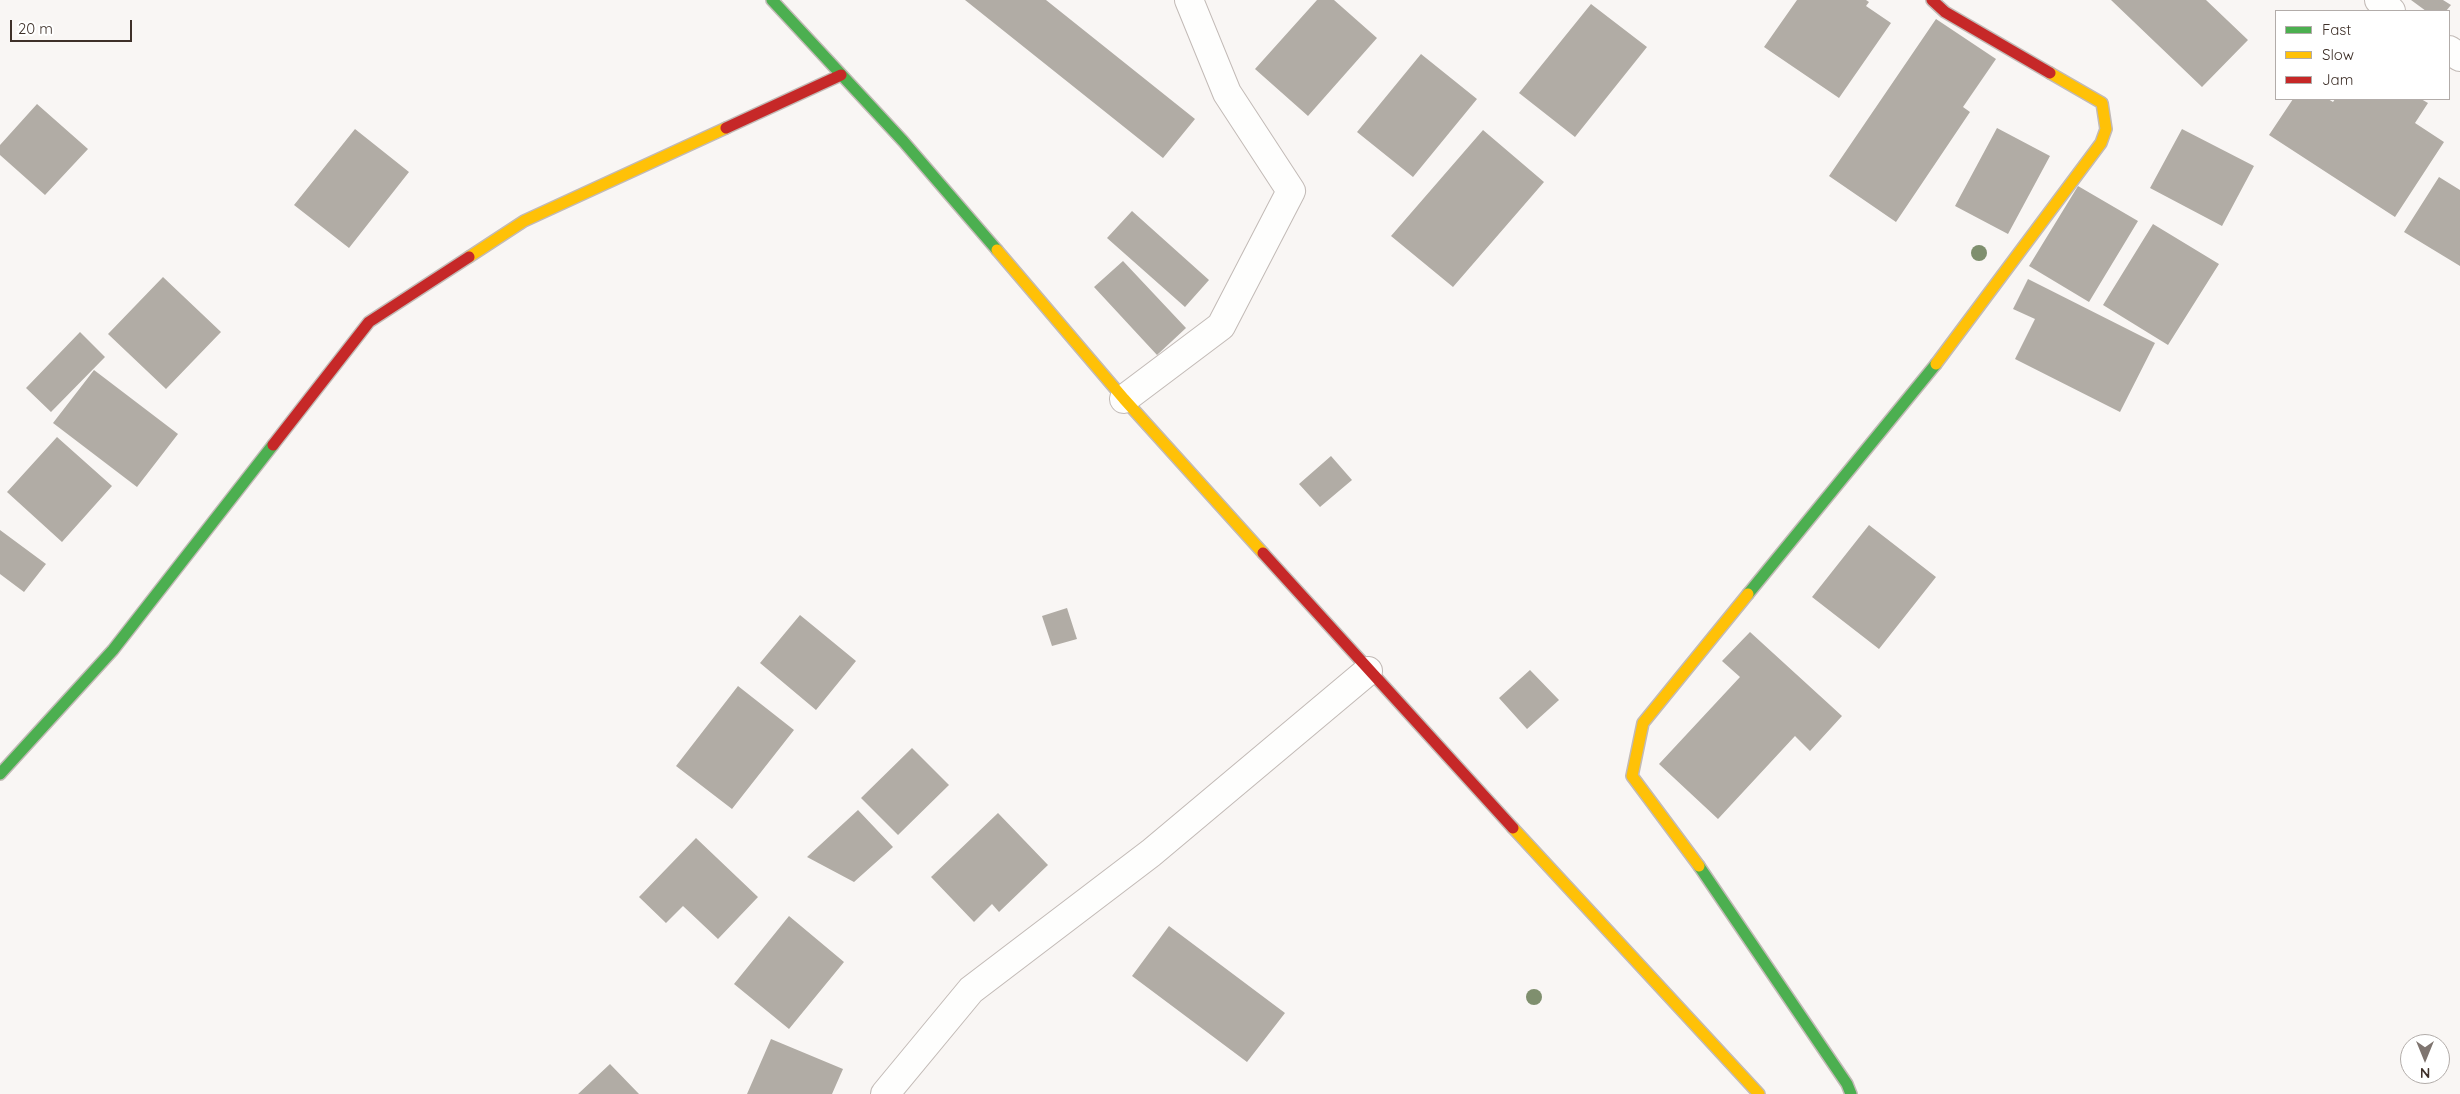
<!DOCTYPE html>
<html>
<head>
<meta charset="utf-8">
<style>
	body { margin:0 }
	#map { position:relative; width:2460px; height:1094px; overflow:hidden; background:#f9f6f4; font-family:Quicksand,sans-serif }
	canvas { display:block }
	.legend { position:absolute; left:2275px; top:10px; width:175px; height:90px; box-sizing:border-box; background:#fff; border:1px solid #b2aca9; margin:0; padding:6px 9px; list-style:none; font-size:15px; color:#3e3029 }
	.legend li { display:flex; align-items:center; gap:10px; height:25px }
	.legend b { width:25px; border:1px solid #b2aca9 }
	.north { position:absolute; left:2400px; top:1034px; width:50px; height:50px; box-sizing:border-box; background:#fff; border:1px solid #b2aca9; border-radius:50%; rotate:180deg; font-size:14px; font-weight:700; line-height:20px; text-align:center; color:#3e3029 }
	.north::after { content:''; display:block; margin:auto; width:18px; height:22px; background:#7f7570; clip-path:polygon(50% 0,100% 100%,50% 72%,0 100%) }
	.scale { position:absolute; left:10px; top:20px; width:122px; height:22px; box-sizing:border-box; border:2px solid #3e3029; border-top:0; padding-left:6px; font-size:15px; line-height:18px; white-space:nowrap; color:#3e3029; -webkit-text-stroke:4px #fff; paint-order:stroke }
</style>
</head>
<body>
<div id="map">
<canvas width="2460" height="1094"></canvas>
<ul class="legend">
<li><b style="height:6px;background:#4caf50"></b>Fast</li>
<li><b style="height:6px;background:#ffc107"></b>Slow</li>
<li><b style="height:6px;background:#c62828"></b>Jam</li>
</ul>
<div class="north">N</div>
<div class="scale">20 m</div>
</div>
<script>
const ctx = document.querySelector('canvas').getContext('2d');
ctx.lineJoin = 'round';
function paint(path, color) { ctx.fillStyle = color; ctx.fill(path, 'evenodd'); }
function stroke(path, color, width, dash) { ctx.strokeStyle = color; ctx.lineWidth = width; ctx.lineCap = dash ? 'butt' : 'round'; ctx.setLineDash(dash || []); ctx.stroke(path); }
const building = new Path2D(`
	M 965,0 L 1046,0 L 1195,119 L 1163,158 Z
	M 1317,0 L 1334,0 L 1377,38 L 1308,116 L 1255,69 Z
	M 1797,0 L 1866,0 L 1869,2 L 1866,6 L 1891,23 L 1839,98 L 1764,47 Z
	M 2111,0 L 2206,0 L 2248,40 L 2202,87 Z
	M 2411,0 L 2443,0 L 2451,5 L 2446,11 L 2426,11 Z
	M 1591,4 L 1647,47 L 1575,137 L 1519,93 Z
	M 1936,19 L 1996,59 L 1963,107 L 1970,112 L 1896,222 L 1829,176 Z
	M 1421,54 L 1477,99 L 1413,177 L 1357,132 Z
	M 2293,99 L 2328,99 L 2333,102 L 2335,99 L 2421,99 L 2428,103 L 2415,123 L 2444,142 L 2395,217 L 2269,135 Z
	M 37,104 L 88,149 L 45,195 L 0,155 L 0,145 Z
	M 1997,128 L 2050,156 L 2008,234 L 1955,206 Z
	M 355,129 L 409,172 L 349,248 L 294,205 Z
	M 2182,129 L 2254,166 L 2222,226 L 2150,188 Z
	M 1483,130 L 1544,182 L 1453,287 L 1391,236 Z
	M 2439,177 L 2460,190 L 2460,266 L 2404,232 Z
	M 2078,186 L 2138,221 L 2089,302 L 2029,266 Z
	M 1132,211 L 1209,280 L 1185,307 L 1107,238 Z
	M 2153,224 L 2219,264 L 2168,345 L 2103,305 Z
	M 1123,261 L 1186,328 L 1157,355 L 1094,287 Z
	M 163,277 L 221,332 L 166,389 L 108,334 Z
	M 2028,279 L 2155,343 L 2120,412 L 2015,359 L 2035,319 L 2013,309 Z
	M 80,332 L 105,357 L 51,412 L 26,388 Z
	M 94,370 L 178,434 L 137,487 L 53,423 Z
	M 57,437 L 112,486 L 62,542 L 7,492 Z
	M 1331,456 L 1352,480 L 1320,507 L 1299,484 Z
	M 1869,525 L 1936,577 L 1879,649 L 1812,597 Z
	M 0,530 L 46,564 L 24,592 L 0,574 Z
	M 1067,608 L 1077,639 L 1052,646 L 1042,616 Z
	M 800,615 L 856,661 L 816,710 L 760,663 Z
	M 1750,632 L 1842,716 L 1810,751 L 1795,736 L 1718,819 L 1659,764 L 1740,677 L 1722,661 Z
	M 1530,670 L 1559,700 L 1527,729 L 1499,698 Z
	M 738,686 L 794,730 L 732,809 L 676,766 Z
	M 912,748 L 949,785 L 898,835 L 861,798 Z
	M 858,810 L 893,847 L 854,882 L 807,857 Z
	M 998,813 L 1048,865 L 999,912 L 992,904 L 974,922 L 931,877 Z
	M 696,838 L 758,897 L 718,939 L 683,906 L 666,923 L 639,897 Z
	M 789,916 L 844,962 L 789,1029 L 734,984 Z
	M 1169,926 L 1285,1013 L 1247,1062 L 1132,976 Z
	M 771,1039 L 843,1069 L 832,1094 L 747,1094 Z
	M 610,1064 L 639,1094 L 578,1094 Z`);
const street = new Path2D(`
	M 2379,0 L 2391,11
	M 2449,50 L 2460,57
	M 1124,399 L 1221,326 L 1291,191 L 1227,93 L 1189,0
	M 885,1094 L 971,990 L 1151,853 L 1368,671`);
const fast = new Path2D(`
	M 772,0 L 903,141 L 997,250
	M 1748,594 L 1936,364
	M 0,774 L 113,650 L 273,445
	M 1699,866 L 1847,1084 L 1851,1094`);
const slow = new Path2D(`
	M 997,250 L 1124,399 L 1263,553
	M 469,257 L 524,221 L 726,128
	M 1936,364 L 2101,143 L 2106,129 L 2102,103 L 2050,73
	M 1513,828 L 1759,1094
	M 1699,866 L 1632,776 L 1643,723 L 1748,594`);
const jam = new Path2D(`
	M 1932,0 L 1945,12 L 2050,73
	M 726,128 L 841,75
	M 273,445 L 369,322 L 469,257
	M 1263,553 L 1513,828`);
const trees = [
	[1979,253],
	[1534,997]
];
paint(building, '#b1aca5');
stroke(street, '#c2bab6', 30);
stroke(fast, '#c2bab6', 14);
stroke(slow, '#c2bab6', 14);
stroke(jam, '#c2bab6', 14);
stroke(street, '#fefefd', 28);
stroke(fast, '#4caf50', 11);
stroke(slow, '#ffc107', 11);
stroke(jam, '#c62828', 11);
ctx.fillStyle = '#7f8f6e';
for (const [x, y] of trees) { ctx.beginPath(); ctx.arc(x, y, 8, 0, 2 * Math.PI); ctx.fill(); }
</script>
</body>
</html>
